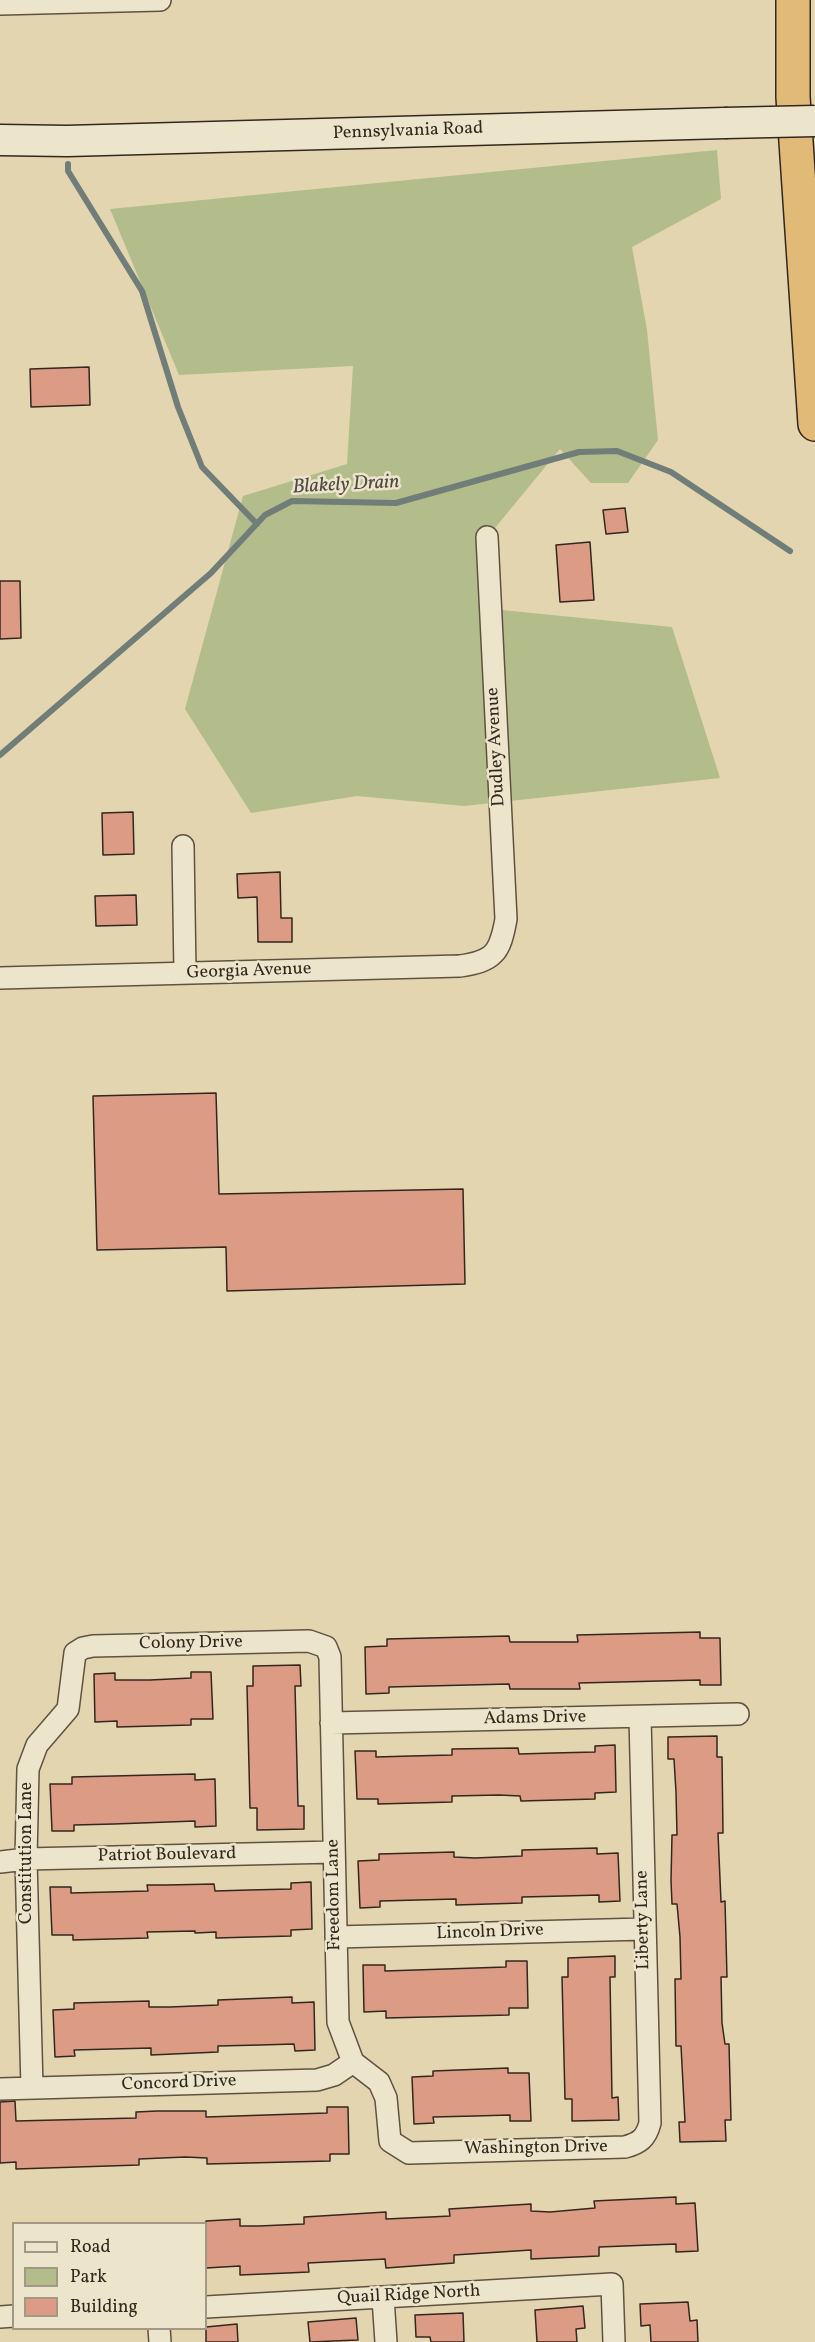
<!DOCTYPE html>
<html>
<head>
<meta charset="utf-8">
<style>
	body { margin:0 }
	#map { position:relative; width:815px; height:2342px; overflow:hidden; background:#e2d5af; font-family:Vollkorn,serif }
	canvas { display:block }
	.legend { position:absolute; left:12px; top:2222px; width:195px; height:108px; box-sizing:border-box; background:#ece4cb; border:2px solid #a29886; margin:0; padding:8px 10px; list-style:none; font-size:18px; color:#34271e }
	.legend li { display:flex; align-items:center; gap:12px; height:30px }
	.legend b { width:30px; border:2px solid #a29886 }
</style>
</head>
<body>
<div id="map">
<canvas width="815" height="2342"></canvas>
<ul class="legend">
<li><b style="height:8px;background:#ece4cb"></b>Road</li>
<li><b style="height:16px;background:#b3bd8b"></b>Park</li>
<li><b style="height:16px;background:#db9b85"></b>Building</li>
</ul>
</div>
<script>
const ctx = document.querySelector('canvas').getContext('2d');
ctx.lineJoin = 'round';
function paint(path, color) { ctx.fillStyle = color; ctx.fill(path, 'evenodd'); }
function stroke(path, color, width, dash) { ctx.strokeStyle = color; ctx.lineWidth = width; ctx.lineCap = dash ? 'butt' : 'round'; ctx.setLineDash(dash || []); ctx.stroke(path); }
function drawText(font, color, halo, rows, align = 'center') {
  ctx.font = font + ' Vollkorn,serif'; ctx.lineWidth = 5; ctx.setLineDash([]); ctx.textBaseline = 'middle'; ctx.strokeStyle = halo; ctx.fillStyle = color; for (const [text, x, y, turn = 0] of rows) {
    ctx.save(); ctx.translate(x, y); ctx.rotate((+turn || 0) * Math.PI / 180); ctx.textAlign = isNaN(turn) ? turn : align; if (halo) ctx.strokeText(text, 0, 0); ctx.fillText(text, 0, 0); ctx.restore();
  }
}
const green = new Path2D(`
	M 717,150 L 721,199 L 632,247 L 647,330 L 658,440 L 628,483 L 591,483 L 560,449 L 490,534 L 502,610 L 672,627 L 720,778 L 464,806 L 357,796 L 251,813 L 185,709 L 243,496 L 347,464 L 353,366 L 179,375 L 110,209 Z`);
const stream = new Path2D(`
	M 68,164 L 68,171 L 142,291 L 178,407 L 202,467 L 257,524
	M 0,755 L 211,573 L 265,515 L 292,501 L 396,503 L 579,452 L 617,451 L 671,472 L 790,551`);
const building = new Path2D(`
	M 89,367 L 90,405 L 31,407 L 30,369 Z
	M 625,508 L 628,532 L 606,534 L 603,510 Z
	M 590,542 L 594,600 L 560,602 L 556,545 Z
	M 0,581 L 20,581 L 21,638 L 0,639 Z
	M 133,812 L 134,854 L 103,855 L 102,813 Z
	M 280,872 L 281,918 L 292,918 L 292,942 L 258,942 L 257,897 L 238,898 L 237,874 Z
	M 136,895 L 137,925 L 96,926 L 95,896 Z
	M 216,1093 L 219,1194 L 463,1189 L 465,1284 L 227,1291 L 226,1247 L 97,1250 L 93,1096 Z
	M 700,1632 L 700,1638 L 720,1638 L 721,1685 L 700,1685 L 700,1680 L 579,1683 L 580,1689 L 510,1689 L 509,1684 L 428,1686 L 389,1687 L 389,1693 L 366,1694 L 365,1647 L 387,1646 L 387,1639 L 509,1636 L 510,1642 L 578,1642 L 577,1635 Z
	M 300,1665 L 301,1686 L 295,1686 L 298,1806 L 304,1806 L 304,1829 L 257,1830 L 257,1808 L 250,1808 L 247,1686 L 253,1686 L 253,1666 Z
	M 191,1672 L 211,1672 L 213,1719 L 191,1719 L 191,1725 L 117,1727 L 117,1721 L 95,1722 L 94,1674 L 115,1673 L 115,1680 L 150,1680 L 191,1678 Z
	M 717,1736 L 717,1757 L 722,1757 L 723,1833 L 718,1833 L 721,1902 L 725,1901 L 727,1977 L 721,1977 L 722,2023 L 725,2044 L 729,2044 L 731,2120 L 725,2120 L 726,2141 L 680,2142 L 679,2122 L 685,2122 L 681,2046 L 676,2046 L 675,1979 L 681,1979 L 680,1937 L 677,1904 L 672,1904 L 671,1881 L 672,1835 L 677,1835 L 676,1792 L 674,1759 L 668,1759 L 668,1737 Z
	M 615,1745 L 616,1792 L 595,1793 L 595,1799 L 521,1801 L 520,1796 L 499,1795 L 452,1796 L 452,1802 L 378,1804 L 378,1799 L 357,1799 L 355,1751 L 376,1751 L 376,1757 L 411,1756 L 452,1755 L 452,1749 L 518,1748 L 519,1754 L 553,1753 L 595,1752 L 595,1746 Z
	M 195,1774 L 195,1780 L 215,1779 L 216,1826 L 195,1827 L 195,1821 L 114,1824 L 74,1825 L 74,1831 L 52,1831 L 50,1784 L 72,1784 L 72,1777 Z
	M 597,1848 L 597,1854 L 618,1853 L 620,1901 L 599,1902 L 599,1895 L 564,1896 L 522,1897 L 522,1903 L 456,1905 L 456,1899 L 380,1901 L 380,1907 L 360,1908 L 358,1861 L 379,1860 L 379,1854 L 454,1852 L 454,1857 L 475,1858 L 522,1856 L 522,1850 Z
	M 311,1882 L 312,1929 L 291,1930 L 291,1936 L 216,1938 L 216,1932 L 195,1933 L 195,1931 L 147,1932 L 148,1938 L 73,1940 L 73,1935 L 52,1935 L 50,1887 L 71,1887 L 71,1893 L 148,1891 L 147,1885 L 167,1885 L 214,1884 L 215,1891 L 249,1890 L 291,1889 L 291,1883 Z
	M 615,1956 L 615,1977 L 610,1977 L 612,2098 L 618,2097 L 619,2120 L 572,2121 L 572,2099 L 565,2099 L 562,1977 L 568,1977 L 568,1958 Z
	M 506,1961 L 527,1961 L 528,2008 L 509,2008 L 509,2015 L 386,2018 L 386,2011 L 364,2012 L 363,1965 L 385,1965 L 385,1971 L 506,1967 Z
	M 292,1997 L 292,2003 L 314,2002 L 315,2050 L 295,2051 L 294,2044 L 260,2045 L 218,2046 L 218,2052 L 151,2055 L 151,2048 L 74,2050 L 75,2056 L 55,2057 L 53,2010 L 74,2009 L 74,2003 L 149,2001 L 149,2007 L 170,2007 L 218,2005 L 218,2000 Z
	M 508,2068 L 508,2073 L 529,2073 L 531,2121 L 510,2121 L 510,2115 L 475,2116 L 433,2117 L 434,2123 L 414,2124 L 412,2077 L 433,2076 L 433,2071 Z
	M 15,2101 L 16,2121 L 136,2118 L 136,2112 L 157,2111 L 206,2111 L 206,2117 L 327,2113 L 327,2107 L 348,2107 L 349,2154 L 330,2154 L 330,2161 L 207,2164 L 207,2158 L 185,2157 L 139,2159 L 139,2165 L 16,2169 L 16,2162 L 0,2163 L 0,2102 Z
	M 676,2197 L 676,2204 L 695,2203 L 698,2251 L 676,2252 L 676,2244 L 599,2247 L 599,2256 L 531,2259 L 531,2250 L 454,2255 L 454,2263 L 386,2268 L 385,2259 L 308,2263 L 309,2272 L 287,2273 L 240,2275 L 240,2266 L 206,2268 L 206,2221 L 240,2219 L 240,2226 L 259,2226 L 304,2224 L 304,2217 L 386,2212 L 386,2219 L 430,2217 L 450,2216 L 449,2209 L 531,2204 L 531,2211 L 550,2212 L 595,2208 L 594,2201 Z
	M 688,2302 L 690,2321 L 697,2320 L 698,2342 L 651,2342 L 650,2325 L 641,2326 L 640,2304 Z
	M 583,2306 L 585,2328 L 576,2329 L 577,2342 L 537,2342 L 535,2310 Z
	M 463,2313 L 464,2342 L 431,2342 L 430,2337 L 416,2337 L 415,2315 Z
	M 356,2318 L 358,2340 L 310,2342 L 308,2322 Z
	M 237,2324 L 238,2342 L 206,2342 L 206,2327 Z`);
const street = new Path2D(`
	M 0,4 L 160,0
	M 183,846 L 185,973
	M 0,978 L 460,966 C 494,961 500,953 506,919 L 487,537
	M 331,1723 L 738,1714
	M 0,1862 L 26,1859 L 334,1852
	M 336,1937 L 644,1929
	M 32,2088 L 26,1859 L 28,1769 L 37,1745 L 68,1709 L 75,1653 L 83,1648 L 93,1646 L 309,1641 L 326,1647 L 330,1657 L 338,2022 L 353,2062 L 379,2082 L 386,2098 L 390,2141 L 409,2153 L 625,2147 C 640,2143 646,2138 650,2123 L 640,1717
	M 0,2089 L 317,2080 L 334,2075 L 353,2062
	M 383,2298 L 386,2342
	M 206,2307 L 612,2284 L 614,2342
	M 0,2317 L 14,2316
	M 159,2328 L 160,2342`);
const secondary = new Path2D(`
	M 0,140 L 67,141 L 725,123`);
const highway = new Path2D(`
	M 793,0 L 793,97 L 815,424`);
const secondaryBridge = new Path2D(`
	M 725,123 L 815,121`);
const streetNames = [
	["Pennsylvania Road",408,132,-2],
	["Dudley Avenue",497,747,-93],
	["Georgia Avenue",249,972,-2],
	["Colony Drive",191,1644,-1],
	["Adams Drive",535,1719,-1],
	["Constitution Lane",28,1853,-90],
	["Patriot Boulevard",167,1856,-1],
	["Freedom Lane",335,1895,-91],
	["Liberty Lane",644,1920,-91],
	["Lincoln Drive",490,1933,-2],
	["Concord Drive",179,2084,-2],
	["Washington Drive",536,2149,-1],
	["Quail Ridge North",409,2296,-3]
];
const waterNames = [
	["Blakely Drain",346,486,-3]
];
paint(green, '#b3bd8b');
stroke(stream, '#707d78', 6);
paint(building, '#db9b85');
stroke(building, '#34271e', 1.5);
stroke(street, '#605242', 24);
stroke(secondary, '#34271e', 33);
stroke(highway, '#34271e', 36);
stroke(street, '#ece4cb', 21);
stroke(secondary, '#ece4cb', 30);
stroke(highway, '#e1ba78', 33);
stroke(secondaryBridge, '#34271e', 33, []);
stroke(secondaryBridge, '#ece4cb', 30);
drawText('18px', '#34271e', '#ece4cb', streetNames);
drawText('italic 20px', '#4d4b44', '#ece4cb', waterNames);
</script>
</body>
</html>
